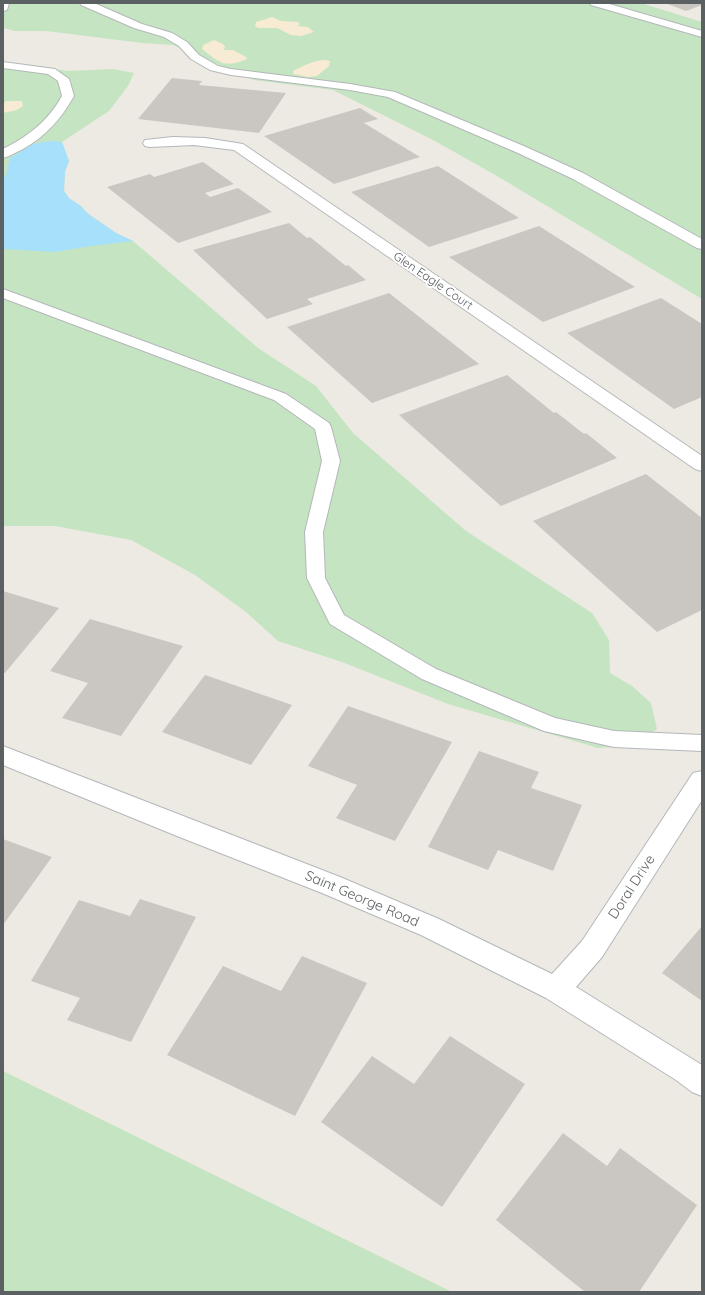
<!DOCTYPE html>
<html>
<head>
<meta charset="utf-8">
<style>
	body { margin:0 }
	#map { position:relative; width:705px; height:1295px; overflow:hidden; background:#edeae3; font-family:Quicksand,sans-serif }
	canvas { display:block }
	.frame { position:absolute; inset:0; border:4px solid #5b6063; pointer-events:none }
</style>
</head>
<body>
<div id="map">
<canvas width="705" height="1295"></canvas>
<div class="frame"></div>
</div>
<script>
const ctx = document.querySelector('canvas').getContext('2d');
ctx.lineJoin = 'round';
function paint(path, color) { ctx.fillStyle = color; ctx.fill(path, 'evenodd'); }
function stroke(path, color, width, dash) { ctx.strokeStyle = color; ctx.lineWidth = width; ctx.lineCap = dash ? 'butt' : 'round'; ctx.setLineDash(dash || []); ctx.stroke(path); }
function drawText(font, color, halo, rows, align = 'center') {
  ctx.font = font + ' Quicksand,sans-serif'; ctx.lineWidth = 4; ctx.setLineDash([]); ctx.textBaseline = 'middle'; ctx.strokeStyle = halo; ctx.fillStyle = color; for (const [text, x, y, turn = 0] of rows) {
    ctx.save(); ctx.translate(x, y); ctx.rotate((+turn || 0) * Math.PI / 180); ctx.textAlign = isNaN(turn) ? turn : align; if (halo) ctx.strokeText(text, 0, 0); ctx.fillText(text, 0, 0); ctx.restore();
  }
}
const green = new Path2D(`
	M 3,3 L 641,3 L 702,22 L 702,299 L 497,176 L 433,140 L 333,90 L 254,80 L 173,45 L 142,43 L 46,31 L 15,31 L 3,28 Z
	M 3,62 L 68,71 L 113,69 L 134,73 L 128,86 L 109,111 L 62,142 L 69,161 L 65,171 L 64,191 L 69,199 L 81,206 L 87,213 L 116,233 L 133,241 L 258,348 L 316,386 L 353,433 L 466,531 L 592,613 L 609,640 L 610,673 L 632,686 L 651,703 L 657,729 L 634,746 L 598,748 L 448,704 L 342,662 L 278,641 L 246,612 L 195,575 L 131,540 L 55,526 L 3,526 Z
	M 3,1071 L 450,1291 L 451,1292 L 3,1292 Z`);
const sand = new Path2D(`
	M 272,17 L 281,21 L 298,22 L 300,24 L 297,26 L 308,27 L 314,32 L 301,36 L 291,35 L 277,28 L 258,28 L 255,26 L 256,22 Z
	M 214,40 L 223,44 L 225,47 L 224,50 L 233,50 L 246,57 L 247,59 C 224,69 219,62 202,49 L 203,45 Z
	M 325,60 L 330,61 L 329,66 L 317,76 L 308,77 L 293,74 L 293,71 C 303,66 314,60 325,60 Z
	M 6,101 L 22,101 L 23,106 L 17,110 L 3,113 L 3,104 Z`);
const water = new Path2D(`
	M 49,141 L 62,142 L 69,161 L 65,171 L 64,191 L 69,198 L 81,206 L 87,213 L 116,233 L 133,241 L 91,246 L 55,252 L 3,249 L 3,179 L 6,175 L 10,158 L 33,144 Z`);
const building = new Path2D(`
	M 665,3 L 702,3 L 702,5 L 686,11 Z
	M 172,78 L 202,81 L 199,85 L 286,93 L 259,133 L 138,119 Z
	M 360,108 L 378,119 L 364,123 L 420,157 L 334,184 L 264,136 Z
	M 203,162 L 234,184 L 205,193 L 210,197 L 238,188 L 272,212 L 178,243 L 107,187 L 150,174 L 154,177 Z
	M 438,166 L 519,218 L 429,247 L 351,192 Z
	M 289,223 L 307,238 L 310,237 L 346,266 L 348,265 L 366,280 L 307,299 L 313,304 L 267,319 L 193,250 Z
	M 539,226 L 635,287 L 543,322 L 449,257 Z
	M 389,293 L 479,364 L 372,403 L 287,327 Z
	M 661,298 L 702,324 L 702,397 L 674,409 L 567,333 Z
	M 507,375 L 554,413 L 556,412 L 584,434 L 586,433 L 617,458 L 501,506 L 399,415 Z
	M 646,474 L 702,518 L 702,610 L 657,632 L 533,521 Z
	M 3,591 L 59,608 L 5,673 L 3,672 Z
	M 90,619 L 183,646 L 121,736 L 62,718 L 88,683 L 50,671 Z
	M 205,675 L 292,705 L 251,765 L 162,732 Z
	M 348,706 L 452,742 L 395,841 L 336,818 L 357,785 L 308,766 Z
	M 479,751 L 539,772 L 531,788 L 582,805 L 553,871 L 498,850 L 488,870 L 428,847 Z
	M 3,839 L 52,857 L 3,925 Z
	M 140,899 L 196,917 L 131,1042 L 67,1020 L 80,998 L 31,981 L 79,900 L 130,916 Z
	M 702,926 L 702,1001 L 662,973 Z
	M 302,956 L 367,983 L 295,1116 L 167,1055 L 223,966 L 281,991 Z
	M 450,1036 L 525,1084 L 442,1207 L 321,1122 L 372,1056 L 414,1084 Z
	M 563,1133 L 607,1166 L 620,1148 L 697,1205 L 639,1292 L 585,1292 L 496,1220 Z`);
const service = new Path2D(`
	M 3,3 L 9,3 L 7,10 L 3,11 Z
	M 80,3 L 94,3 L 142,24 L 172,33 L 187,42 L 199,55 L 218,66 L 231,69 L 350,84 L 395,92 L 526,147 L 583,173 L 702,239 L 702,249 L 697,248 L 573,179 L 518,153 L 388,97 L 350,90 L 231,75 L 210,70 L 191,59 L 179,46 L 164,37 L 134,28 L 81,5 Z
	M 590,3 L 606,3 L 702,31 L 702,37 L 591,5 Z
	M 3,62 L 55,69 L 69,79 L 74,96 C 61,119 46,136 23,149 C 16,152 10,156 3,158 L 3,149 C 29,136 48,121 62,96 L 58,81 L 48,74 L 3,68 Z
	M 3,289 L 286,394 L 329,423 L 331,427 L 340,461 L 323,532 L 325,578 L 344,615 L 436,669 L 555,718 L 614,731 L 702,735 L 702,751 L 614,747 L 544,731 L 422,679 L 330,624 L 307,578 L 305,532 L 322,461 L 315,429 L 274,400 L 3,298 Z`);
const minor = new Path2D(`
	M 173,137 L 205,138 L 243,144 L 702,456 L 702,471 L 695,469 L 234,150 L 194,145 L 150,147 L 145,146 L 143,143 L 145,140 Z
	M 3,746 L 340,877 L 439,919 L 552,974 L 582,941 L 693,773 L 702,771 L 702,800 L 602,957 L 576,987 L 702,1065 L 702,1096 L 692,1092 L 676,1080 L 546,998 L 421,935 L 322,893 L 177,836 L 3,765 Z`);
const farStreetnames = [
	["Glen Eagle Court",433,281,34]
];
const streetNames = [
	["Doral Drive",632,887,-57],
	["Saint George Road",362,899,23]
];
paint(green, '#c5e4c1');
paint(sand, '#f8ebd3');
paint(water, '#a6e0fa');
paint(building, '#cac7c2');
stroke(service, '#b4b7ba', 2);
stroke(minor, '#b4b7ba', 2);
paint(service, '#fff');
paint(minor, '#fff');
drawText('12px', '#5b6063', '#fff', farStreetnames);
drawText('14px', '#5b6063', '#fff', streetNames);
</script>
</body>
</html>
